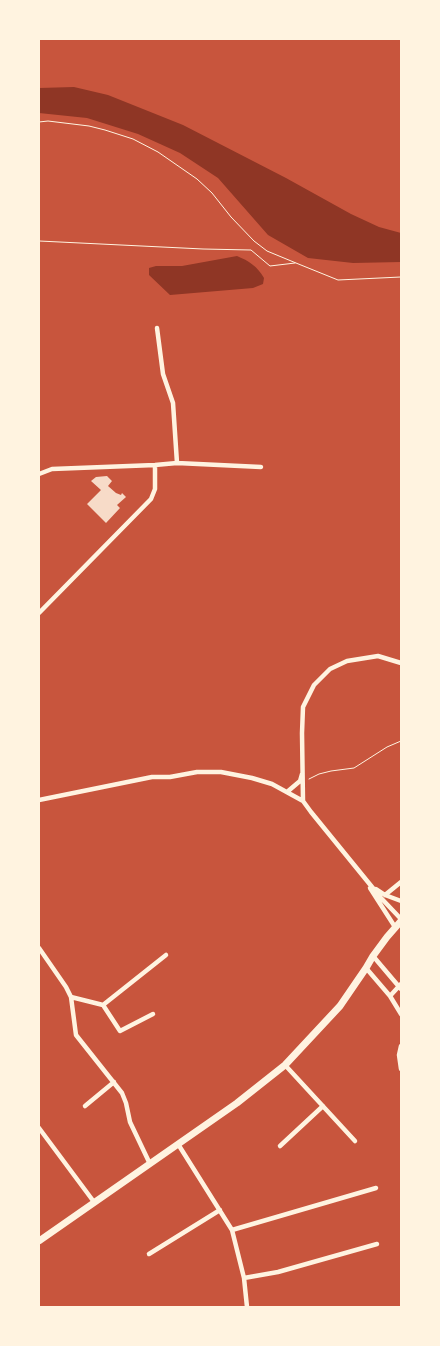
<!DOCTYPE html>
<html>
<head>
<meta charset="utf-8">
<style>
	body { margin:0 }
	#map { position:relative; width:440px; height:1346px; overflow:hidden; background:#c8553d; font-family:"Nunito Sans",sans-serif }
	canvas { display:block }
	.frame { position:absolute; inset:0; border:40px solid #fff3e0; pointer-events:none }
</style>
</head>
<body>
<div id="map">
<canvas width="440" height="1346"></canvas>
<div class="frame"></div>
</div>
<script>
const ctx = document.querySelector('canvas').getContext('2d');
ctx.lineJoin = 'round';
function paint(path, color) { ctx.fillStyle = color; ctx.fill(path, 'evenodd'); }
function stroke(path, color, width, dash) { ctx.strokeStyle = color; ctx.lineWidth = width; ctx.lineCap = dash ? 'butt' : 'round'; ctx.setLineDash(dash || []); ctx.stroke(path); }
const water = new Path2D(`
	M 74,87 L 108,95 L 183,125 L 286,178 L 351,214 L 379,227 L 401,233 L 401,262 L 353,263 L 308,258 L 268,235 L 218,178 L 180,153 L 138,134 L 87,118 L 39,113 L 39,88 Z
	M 237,256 C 249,261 257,266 264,278 L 263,284 L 253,288 L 170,295 L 149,275 L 149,268 L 156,266 L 182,266 Z`);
const building = new Path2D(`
	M 107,476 L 112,481 L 108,486 L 116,493 L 121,495 L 122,493 L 126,497 L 117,505 L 120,508 L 106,523 L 87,504 L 101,490 L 91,481 L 96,477 Z`);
const path = new Path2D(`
	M 39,122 L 48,121 L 89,126 L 105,130 L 133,139 L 158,152 L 197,179 L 212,193 L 231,217 L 254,241 L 267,251 L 296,263 L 338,280 L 401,277
	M 39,241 L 203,249 L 251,250 L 270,266 L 295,263
	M 309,779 L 319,774 L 331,771 L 354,768 L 387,747 L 401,741`);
const minor = new Path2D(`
	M 157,328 L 163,374 L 173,403 L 177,463
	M 39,474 L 52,469 L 155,465 L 177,463 L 261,467
	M 39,613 L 151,499 L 155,489 L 155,465
	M 287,792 L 300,781 L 302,774
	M 39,800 L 152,777 L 170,777 L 197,772 L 221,772 L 252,778 L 272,784 L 303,801 L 311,812 L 381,898 L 401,919
	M 303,801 L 302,733 L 303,707 L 314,685 L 330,669 L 347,661 L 378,656 L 401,663
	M 370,888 L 395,927
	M 376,889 L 385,895 L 401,901
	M 385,895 L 401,882
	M 39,948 L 66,987 L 71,997 L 76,1035 L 122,1093 L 126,1103 L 130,1122 L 150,1164
	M 373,956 L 401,989
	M 366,968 L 390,996 L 401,1014
	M 390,996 L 401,984
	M 71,997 L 103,1005 L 120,1031 L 153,1014
	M 103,1005 L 166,955
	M 401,1046 L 399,1055 L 401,1069
	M 285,1065 L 355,1141
	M 85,1106 L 114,1082
	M 39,1128 L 94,1202
	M 178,1144 L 232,1230 L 244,1278 L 247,1307
	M 280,1146 L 323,1106
	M 232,1230 L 376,1188
	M 149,1254 L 220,1210
	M 244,1278 L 278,1272 L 377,1244`);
const primary = new Path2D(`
	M 39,1241 L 237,1103 L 285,1065 L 340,1006 L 366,968 L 373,956 L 387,937 L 401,921`);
paint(water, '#8f3625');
paint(building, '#f7dbc8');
stroke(path, '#fff3e0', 1);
stroke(minor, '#fff3e0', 4.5);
stroke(primary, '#fff3e0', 7);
</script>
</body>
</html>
